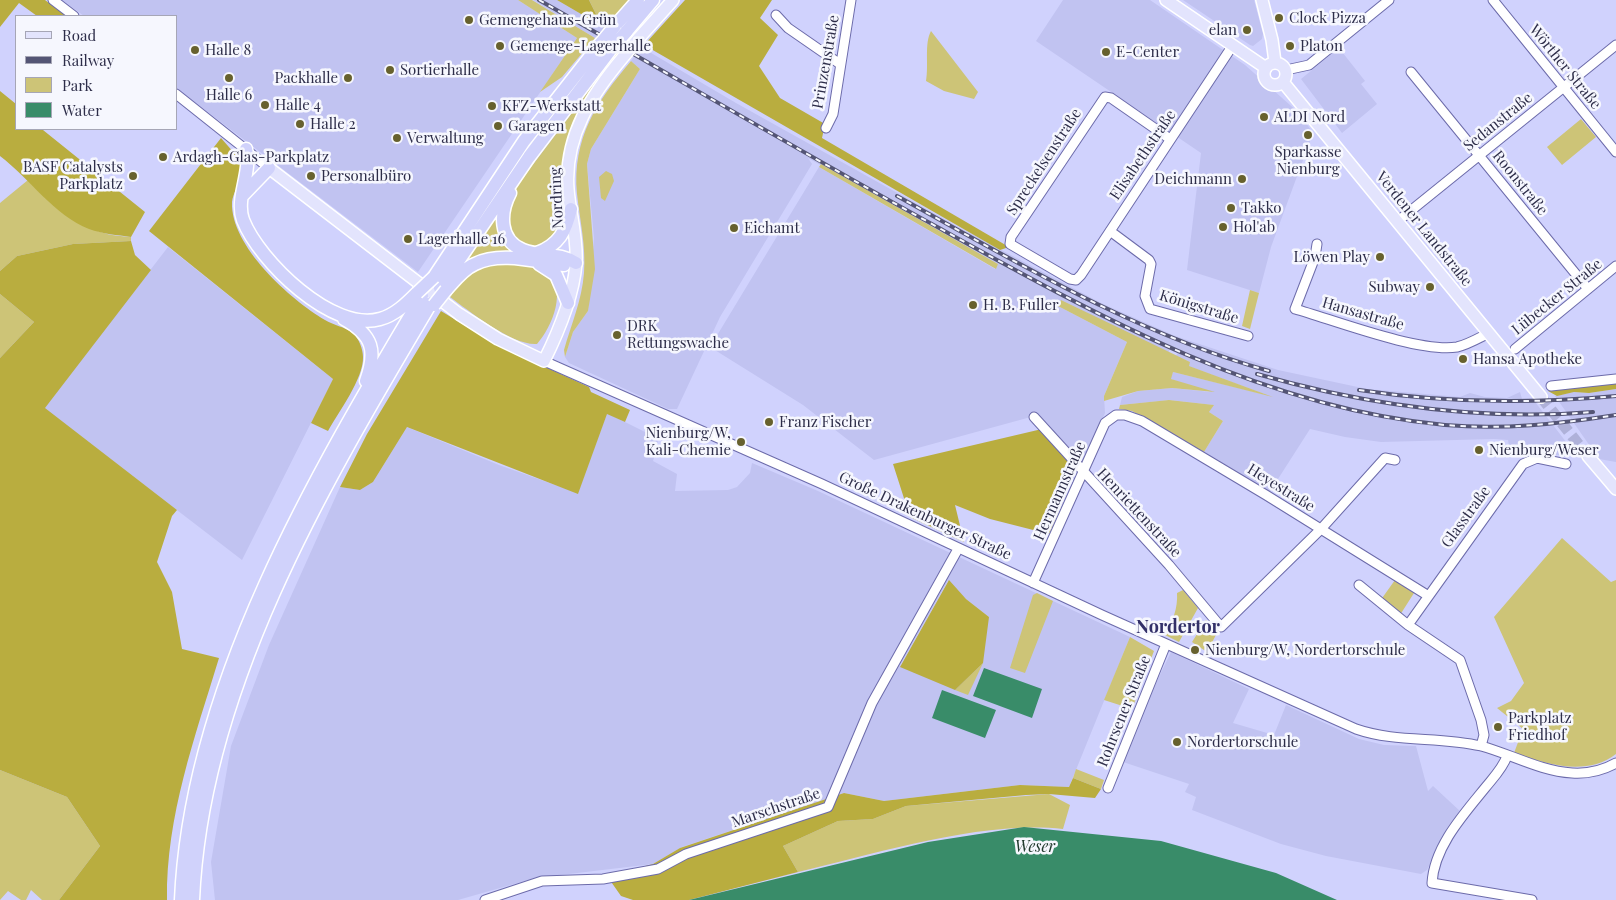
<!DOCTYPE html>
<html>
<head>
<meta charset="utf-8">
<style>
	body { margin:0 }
	#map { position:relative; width:1616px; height:900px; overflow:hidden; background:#d0d2fd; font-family:"Playfair Display",serif }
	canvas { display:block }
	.legend { position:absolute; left:15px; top:15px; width:162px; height:115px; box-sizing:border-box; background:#f6f7fe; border:1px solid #a6a6b6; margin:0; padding:6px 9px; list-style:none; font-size:15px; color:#2d2d49 }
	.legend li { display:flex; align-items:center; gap:10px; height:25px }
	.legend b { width:25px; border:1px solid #a6a6b6 }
</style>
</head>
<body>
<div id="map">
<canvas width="1616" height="900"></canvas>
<ul class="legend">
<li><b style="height:6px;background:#e3e4fd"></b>Road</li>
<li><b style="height:6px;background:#545575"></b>Railway</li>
<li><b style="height:14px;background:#cdc477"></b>Park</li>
<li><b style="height:14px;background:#398c69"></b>Water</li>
</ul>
</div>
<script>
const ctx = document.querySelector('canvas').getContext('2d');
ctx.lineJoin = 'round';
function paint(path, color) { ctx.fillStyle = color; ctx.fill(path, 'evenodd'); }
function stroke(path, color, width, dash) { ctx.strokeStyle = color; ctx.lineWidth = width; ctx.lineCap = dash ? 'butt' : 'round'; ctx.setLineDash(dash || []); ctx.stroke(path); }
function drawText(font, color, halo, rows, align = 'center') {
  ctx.font = font + ' "Playfair Display",serif'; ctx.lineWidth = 5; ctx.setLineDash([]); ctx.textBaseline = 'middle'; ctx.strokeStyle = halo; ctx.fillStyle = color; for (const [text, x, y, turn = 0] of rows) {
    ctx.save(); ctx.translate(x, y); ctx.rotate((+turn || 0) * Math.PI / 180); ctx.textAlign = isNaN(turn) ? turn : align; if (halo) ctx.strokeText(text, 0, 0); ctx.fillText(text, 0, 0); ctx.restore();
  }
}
const built = new Path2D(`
	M 62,0 L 518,0 L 577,38 L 418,272 L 176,88 L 176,16 L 84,16 Z
	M 533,0 L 557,0 L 605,28 L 595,38 Z
	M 1063,0 L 1150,0 L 1245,65 L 1299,113 L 1313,133 L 1271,247 L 1259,293 L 1187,270 L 1201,153 L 1036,41 Z
	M 1183,0 L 1254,0 L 1263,34 L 1262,39 L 1253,46 L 1250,45 Z
	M 641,47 L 736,103 L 962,229 L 1101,303 L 1175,336 L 1278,370 L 1367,389 L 1460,397 L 1470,393 L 1485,397 L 1507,398 L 1520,392 L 1522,399 L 1532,398 L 1577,456 L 1510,452 L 1508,440 L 1494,439 L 1381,442 L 1345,437 L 1310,429 L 1269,493 L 1204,452 L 1223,421 L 1209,412 L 1213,405 L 1170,400 L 1120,405 L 1122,397 L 1138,391 L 1172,388 L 1211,392 L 1170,379 L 1173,372 L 1267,395 L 1188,366 L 1190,362 L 1176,356 L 1179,349 L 1171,346 L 1168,353 L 1061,300 L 1058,306 L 1127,342 L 1104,396 L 1105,413 L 1082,466 L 1038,415 L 874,460 L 803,405 L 710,347 L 819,167 L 995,269 L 998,264 L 808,158 L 812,164 L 720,317 L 677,409 L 668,409 L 569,363 L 565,357 L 573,332 L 588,311 L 594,238 L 587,164 L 591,149 L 640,69 L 631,61 Z
	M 1339,48 L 1365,81 L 1361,84 L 1377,104 L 1342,133 L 1301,79 Z
	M 168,247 L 333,379 L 242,560 L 44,408 Z
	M 1616,389 L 1616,462 L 1599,459 L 1555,396 L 1574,392 L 1589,393 Z
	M 607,413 L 653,436 L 658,441 L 653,454 L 655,455 L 653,461 L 677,474 L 675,491 L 728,490 L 737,487 L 750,473 L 752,463 L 818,491 L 1130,637 L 1069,787 L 1020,785 L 884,801 L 844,793 L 682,847 L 653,864 L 535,878 L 458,900 L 215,900 L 211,862 L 231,746 L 269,645 L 340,487 L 360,490 L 373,482 L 407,427 L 499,465 L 578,493 ZM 948,581 L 966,599 L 989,617 L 900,666 Z
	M 1171,652 L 1249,689 L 1233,723 L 1274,735 L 1286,705 L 1359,739 L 1384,745 L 1416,746 L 1428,791 L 1433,786 L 1461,812 L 1449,825 L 1427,870 L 1421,874 L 1326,856 L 1281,844 L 1192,810 L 1196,797 L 1185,792 L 1189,784 L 1123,762 L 1143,710 Z`);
const green = new Path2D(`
	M 518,0 L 532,0 L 595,38 L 562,77 L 540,92 L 577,38 Z
	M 589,0 L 630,0 L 608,25 L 599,20 Z
	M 931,31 L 978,92 L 974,99 L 944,91 L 926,81 C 929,65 924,44 931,31 Z
	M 618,52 L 621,54 L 583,104 L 562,229 L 544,247 L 523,247 L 506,229 L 513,191 Z
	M 631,61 L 640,69 L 591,149 L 587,164 L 595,269 L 588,311 L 573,332 L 565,357 L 564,350 C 571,325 582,300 584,273 C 586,246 580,221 577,194 C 572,138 597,101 631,61 Z
	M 1581,119 L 1596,137 L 1562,165 L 1547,147 Z
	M 821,164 L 998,264 L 996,269 L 819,167 Z
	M 606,171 L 612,174 L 614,181 L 605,201 L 601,198 L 599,177 Z
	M 28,180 C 49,202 73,225 104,233 C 112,236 122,236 131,237 L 131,241 L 73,244 L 17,256 L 0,271 L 0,203 Z
	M 498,214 L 522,253 L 464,264 Z
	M 504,261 C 516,263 535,263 545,271 C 569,288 552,327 537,344 C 513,346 469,311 450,297 C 465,273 476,265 504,261 Z
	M 1250,290 L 1259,293 L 1250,329 L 1242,326 Z
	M 0,294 L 34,322 L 0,358 Z
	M 1061,300 L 1190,362 L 1189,366 L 1273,397 L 1173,372 L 1171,379 L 1215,392 L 1172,388 L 1138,391 L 1104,401 L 1104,396 L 1127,342 L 1058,306 Z
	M 1169,400 L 1214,405 L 1209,412 L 1223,421 L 1204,452 L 1132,411 L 1119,409 L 1120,405 Z
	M 1562,538 L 1611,582 L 1616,580 L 1616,754 C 1586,777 1546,764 1514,753 L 1523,729 L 1497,708 L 1511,701 L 1524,683 L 1494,617 Z
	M 1395,580 L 1414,593 L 1400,615 L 1380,601 Z
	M 1183,590 L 1198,608 L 1179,642 L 1163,634 C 1173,624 1178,607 1177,593 Z
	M 1037,593 L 1053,601 L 1025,673 L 1010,668 L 1033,595 Z
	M 1206,620 L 1217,633 L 1207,652 L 1192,642 Z
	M 1130,637 L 1154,651 L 1132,709 L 1104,700 Z
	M 983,663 L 968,695 L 955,690 Z
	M 1076,769 L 1104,780 L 1101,789 L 1073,778 Z
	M 0,770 L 67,797 L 100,846 L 59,900 L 42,900 L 31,890 L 26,900 L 21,900 L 8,891 L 0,900 Z
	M 1049,794 L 1070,805 L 1063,829 C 983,820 878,853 798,872 L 783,846 L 838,821 L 873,819 L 906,806 Z`);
const forest = new Path2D(`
	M 0,0 L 45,0 L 66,16 L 37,16 L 19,3 L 0,27 Z
	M 557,0 L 589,0 L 596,14 L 608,25 L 605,28 Z
	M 685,0 L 772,0 L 760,18 L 778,35 L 759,66 L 780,98 L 825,124 L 822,138 L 1009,247 L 1000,250 L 644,45 Z
	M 0,91 L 16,104 L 16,129 L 44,129 L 43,130 L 145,212 L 131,237 C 117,235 103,234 89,229 C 55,216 29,178 0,156 Z
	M 221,138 L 242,162 C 242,167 242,172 241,177 C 239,185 233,193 232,202 C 230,246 291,300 325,320 C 333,325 345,327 353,333 C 359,339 363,349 363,357 C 364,378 338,413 328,431 L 311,423 L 333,379 L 149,231 Z
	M 131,241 L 135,255 L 151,270 L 45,408 L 177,510 L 172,516 L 157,562 L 172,592 L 182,649 L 219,658 C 195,737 166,816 167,900 L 59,900 L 100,846 L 67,797 L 0,770 L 0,358 L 34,322 L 0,294 L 0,271 L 17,256 L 73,244 Z
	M 441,311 L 497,345 L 589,387 L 591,392 L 630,410 L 625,422 L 607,414 L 578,494 L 407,427 L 373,482 L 360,490 L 340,487 L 367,434 Z
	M 1616,383 L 1616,389 L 1589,393 L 1574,392 L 1557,396 L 1548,391 Z
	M 1042,429 L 1077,468 L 1049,534 L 990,519 L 955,505 L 964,542 L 910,517 L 893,464 Z
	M 949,580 L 966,599 L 989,617 L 983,663 L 955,690 L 900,667 Z
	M 1073,778 L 1101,789 L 1095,798 L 1049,794 L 1026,795 L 906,806 L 873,819 L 838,821 L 783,846 L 798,872 L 689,900 L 633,900 L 621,896 L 607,876 L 653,864 L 680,848 L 844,793 L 884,801 L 1020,785 L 1069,787 Z`);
const water = new Path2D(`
	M 984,668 L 1042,689 L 1032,718 L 973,696 Z
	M 942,690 L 996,710 L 985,738 L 932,718 Z
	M 1024,827 L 1161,841 L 1276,873 L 1337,900 L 689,900 L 928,842 Z`);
const majorTunnel = new Path2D(`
	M 1541,397 L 1588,456`);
const minor = new Path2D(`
	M 53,0 L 74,16
	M 1493,0 L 1616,152
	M 776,15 L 788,28 L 840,64
	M 1286,70 L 1309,65 L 1389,0
	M 1411,72 L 1588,289
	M 176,94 L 269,168
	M 826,128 L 833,114 L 851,0
	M 1170,139 L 1111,98 L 1105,97 L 1011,237 L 1010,244 L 1070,279 L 1076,280 L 1081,275 L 1233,45
	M 1398,221 L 1616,45
	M 1110,231 L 1149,260 L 1151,264 L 1145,296 L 1150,309 L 1248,336
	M 1317,244 L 1315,257 L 1295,309 C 1334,320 1419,353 1457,347 C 1467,345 1479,338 1489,333
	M 1515,349 L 1616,266
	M 544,361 L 822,484 L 1102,615 L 1356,729 C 1396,743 1440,736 1481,746 C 1511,754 1540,771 1572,773 C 1588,774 1602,771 1616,763
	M 1551,386 L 1616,379
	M 1034,417 L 1169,565 L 1221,627 L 1321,529 L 1385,458 L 1395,460
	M 1033,583 L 1105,423 L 1116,415 L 1125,415 L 1142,421 L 1266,495 L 1427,595
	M 1359,585 L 1408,625 L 1460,660 L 1481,720 L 1484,735 L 1481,746
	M 1408,625 L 1523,464 L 1537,458 L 1566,464
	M 1507,756 C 1503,768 1493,778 1485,788 C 1463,815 1434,847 1432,883 L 1532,900
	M 1108,788 L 1166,644
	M 485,900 L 542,881 L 603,879 L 658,869 L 686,854 L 828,807 L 872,703 L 958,549`);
const major = new Path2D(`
	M 1166,0 L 1266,68
	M 1262,0 L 1272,40 L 1275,62
	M 638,39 L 673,0
	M1264 74a11 11 0 1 1 22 0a11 11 0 1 1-22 0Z
	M 1283,82 L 1541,397
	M 269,168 L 459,314 L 498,339 L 544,361 C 559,331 573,298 576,264 C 578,239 570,214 568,189 C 564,136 592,94 624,56
	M 1588,456 L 1616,489`);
const highway = new Path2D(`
	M 615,26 L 638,0
	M 626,32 L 653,0
	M 246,149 C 252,173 235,198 243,220 C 259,261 333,333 380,319 C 395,315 406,304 417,293
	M 510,193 C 500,212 498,240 523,250 C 540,257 559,252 576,263
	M 243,195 L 269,168
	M 537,253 C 559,245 566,231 571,209
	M 539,264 L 556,275 L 568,303
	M 434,277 L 524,141 L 601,43
	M 440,288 L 529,157 L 611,49
	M 446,290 C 454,281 463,269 475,264 C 501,251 536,262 564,265
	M 344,319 C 373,335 377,351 366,381
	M 181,900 C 190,687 315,475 422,296
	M 193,900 C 202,687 325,482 431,303`);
const rail = new Path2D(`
	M 539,0 C 673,76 806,155 941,229 C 1098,316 1262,408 1445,425 C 1503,430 1559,424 1616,415
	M 897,196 C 1016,262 1136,334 1269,371
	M 1257,374 C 1366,405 1480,421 1593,412
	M 1359,390 C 1444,403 1530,404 1616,396`);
const majorBridge = new Path2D(`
	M 624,56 L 638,39`);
const highwayBridge = new Path2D(`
	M 601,43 L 615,26
	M 611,49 L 626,32
	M 417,293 L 434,277
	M 434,305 L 446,290`);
const markers = [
	[1279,18,5,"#67612e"],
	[469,20,5,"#67612e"],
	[1247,30,5,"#67612e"],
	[500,46,5,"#67612e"],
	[1290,46,5,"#67612e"],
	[195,50,5,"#67612e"],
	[1106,52,5,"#67612e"],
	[390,70,5,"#67612e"],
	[229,78,5,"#67612e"],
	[348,78,5,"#67612e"],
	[265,105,5,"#67612e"],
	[492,106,5,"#67612e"],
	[1264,117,5,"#67612e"],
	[300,124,5,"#67612e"],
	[498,126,5,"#67612e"],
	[1308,135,5,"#67612e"],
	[397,138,5,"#67612e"],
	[163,157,5,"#67612e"],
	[133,176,5,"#67612e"],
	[311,176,5,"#67612e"],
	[1242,179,5,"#67612e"],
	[1231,208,5,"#67612e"],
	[1223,227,5,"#67612e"],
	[734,228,5,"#67612e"],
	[408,239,5,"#67612e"],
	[1380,257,5,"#67612e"],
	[1430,287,5,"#67612e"],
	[973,305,5,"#67612e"],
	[617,335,5,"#67612e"],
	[1463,359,5,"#67612e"],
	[769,422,5,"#67612e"],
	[741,442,5,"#67612e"],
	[1479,450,5,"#67612e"],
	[1195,650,5,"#67612e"],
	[1498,727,5,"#67612e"],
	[1177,742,5,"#67612e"]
];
const poiNames = [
	["Clock Pizza",1289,18],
	["Gemengehaus-Grün",479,20],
	["elan",1237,30,"right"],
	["Gemenge-Lagerhalle",510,46],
	["Platon",1300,46],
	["Halle 8",205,50],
	["E-Center",1116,52],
	["Sortierhalle",400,70],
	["Packhalle",338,78,"right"],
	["Halle 6",229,95,"center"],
	["Halle 4",275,105],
	["KFZ-Werkstatt",502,106],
	["ALDI Nord",1274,117],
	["Halle 2",310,124],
	["Garagen",508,126],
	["Verwaltung",407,138],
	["Sparkasse",1308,152,"center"],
	["Nienburg",1308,169,"center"],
	["Ardagh-Glas-Parkplatz",173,157],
	["BASF Catalysts",123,167,"right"],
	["Parkplatz",123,184,"right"],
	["Personalbüro",321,176],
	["Deichmann",1232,179,"right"],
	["Takko",1241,208],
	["Hol'ab",1233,227],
	["Eichamt",744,228],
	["Lagerhalle 16",418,239],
	["Löwen Play",1370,257,"right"],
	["Subway",1420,287,"right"],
	["H. B. Fuller",983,305],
	["DRK",627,326],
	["Rettungswache",627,343],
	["Hansa Apotheke",1473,359],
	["Franz Fischer",779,422],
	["Nienburg/W,",731,433,"right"],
	["Kali-Chemie",731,450,"right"],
	["Nienburg/Weser",1489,450],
	["Nienburg/W, Nordertorschule",1205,650],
	["Parkplatz",1508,718],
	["Friedhof",1508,735],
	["Nordertorschule",1187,742]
];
const streetNames = [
	["Prinzenstraße",826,62,-80],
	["Wörther Straße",1565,67,51],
	["Sedanstraße",1498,122,-39],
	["Elisabethstraße",1143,155,-56],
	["Spreckelsenstraße",1044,162,-57],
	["Roonstraße",1520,183,51],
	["Nordring",557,198,-93],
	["Verdener Landstraße",1424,229,51],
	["Lübecker Straße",1557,297,-39],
	["Königstraße",1199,307,17],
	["Hansastraße",1363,314,16],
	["Heyestraße",1281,488,32],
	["Hermannstraße",1060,491,-66],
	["Henriettenstraße",1139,513,47],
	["Große Drakenburger Straße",925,516,25],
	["Glasstraße",1466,517,-54],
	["Rohrsener Straße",1124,711,-68],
	["Marschstraße",776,808,-19]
];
const waterNames = [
	["Weser",1035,847]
];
const quarterNames = [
	["Nordertor",1178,627]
];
paint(built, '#c1c3f1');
paint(green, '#cdc477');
paint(forest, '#b9ad3f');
paint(water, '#398c69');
stroke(majorTunnel, '#afb1d9', 11, [11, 5.5]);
stroke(minor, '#6c6baa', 11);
stroke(major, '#fff', 14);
stroke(highway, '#fff', 15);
stroke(minor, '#fff', 9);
stroke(major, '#e3e4fd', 11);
stroke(highway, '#d0d2fb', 12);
stroke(rail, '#545575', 4);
stroke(rail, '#f6f7fe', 2, [5.5]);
stroke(majorBridge, '#fff', 14, []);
stroke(highwayBridge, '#fff', 15, []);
stroke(majorBridge, '#e3e4fd', 11);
stroke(highwayBridge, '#d0d2fb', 12);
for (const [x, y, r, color] of markers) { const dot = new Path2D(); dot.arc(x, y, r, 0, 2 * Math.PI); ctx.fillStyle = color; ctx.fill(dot); stroke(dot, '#f6f7fe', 2); }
drawText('15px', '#2d2d49', '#f6f7fe', poiNames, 'left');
drawText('15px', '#2d2d49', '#f6f7fe', streetNames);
drawText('italic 16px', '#20392d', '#f6f7fe', waterNames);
drawText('bold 18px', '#333069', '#f6f7fe', quarterNames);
</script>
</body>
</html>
